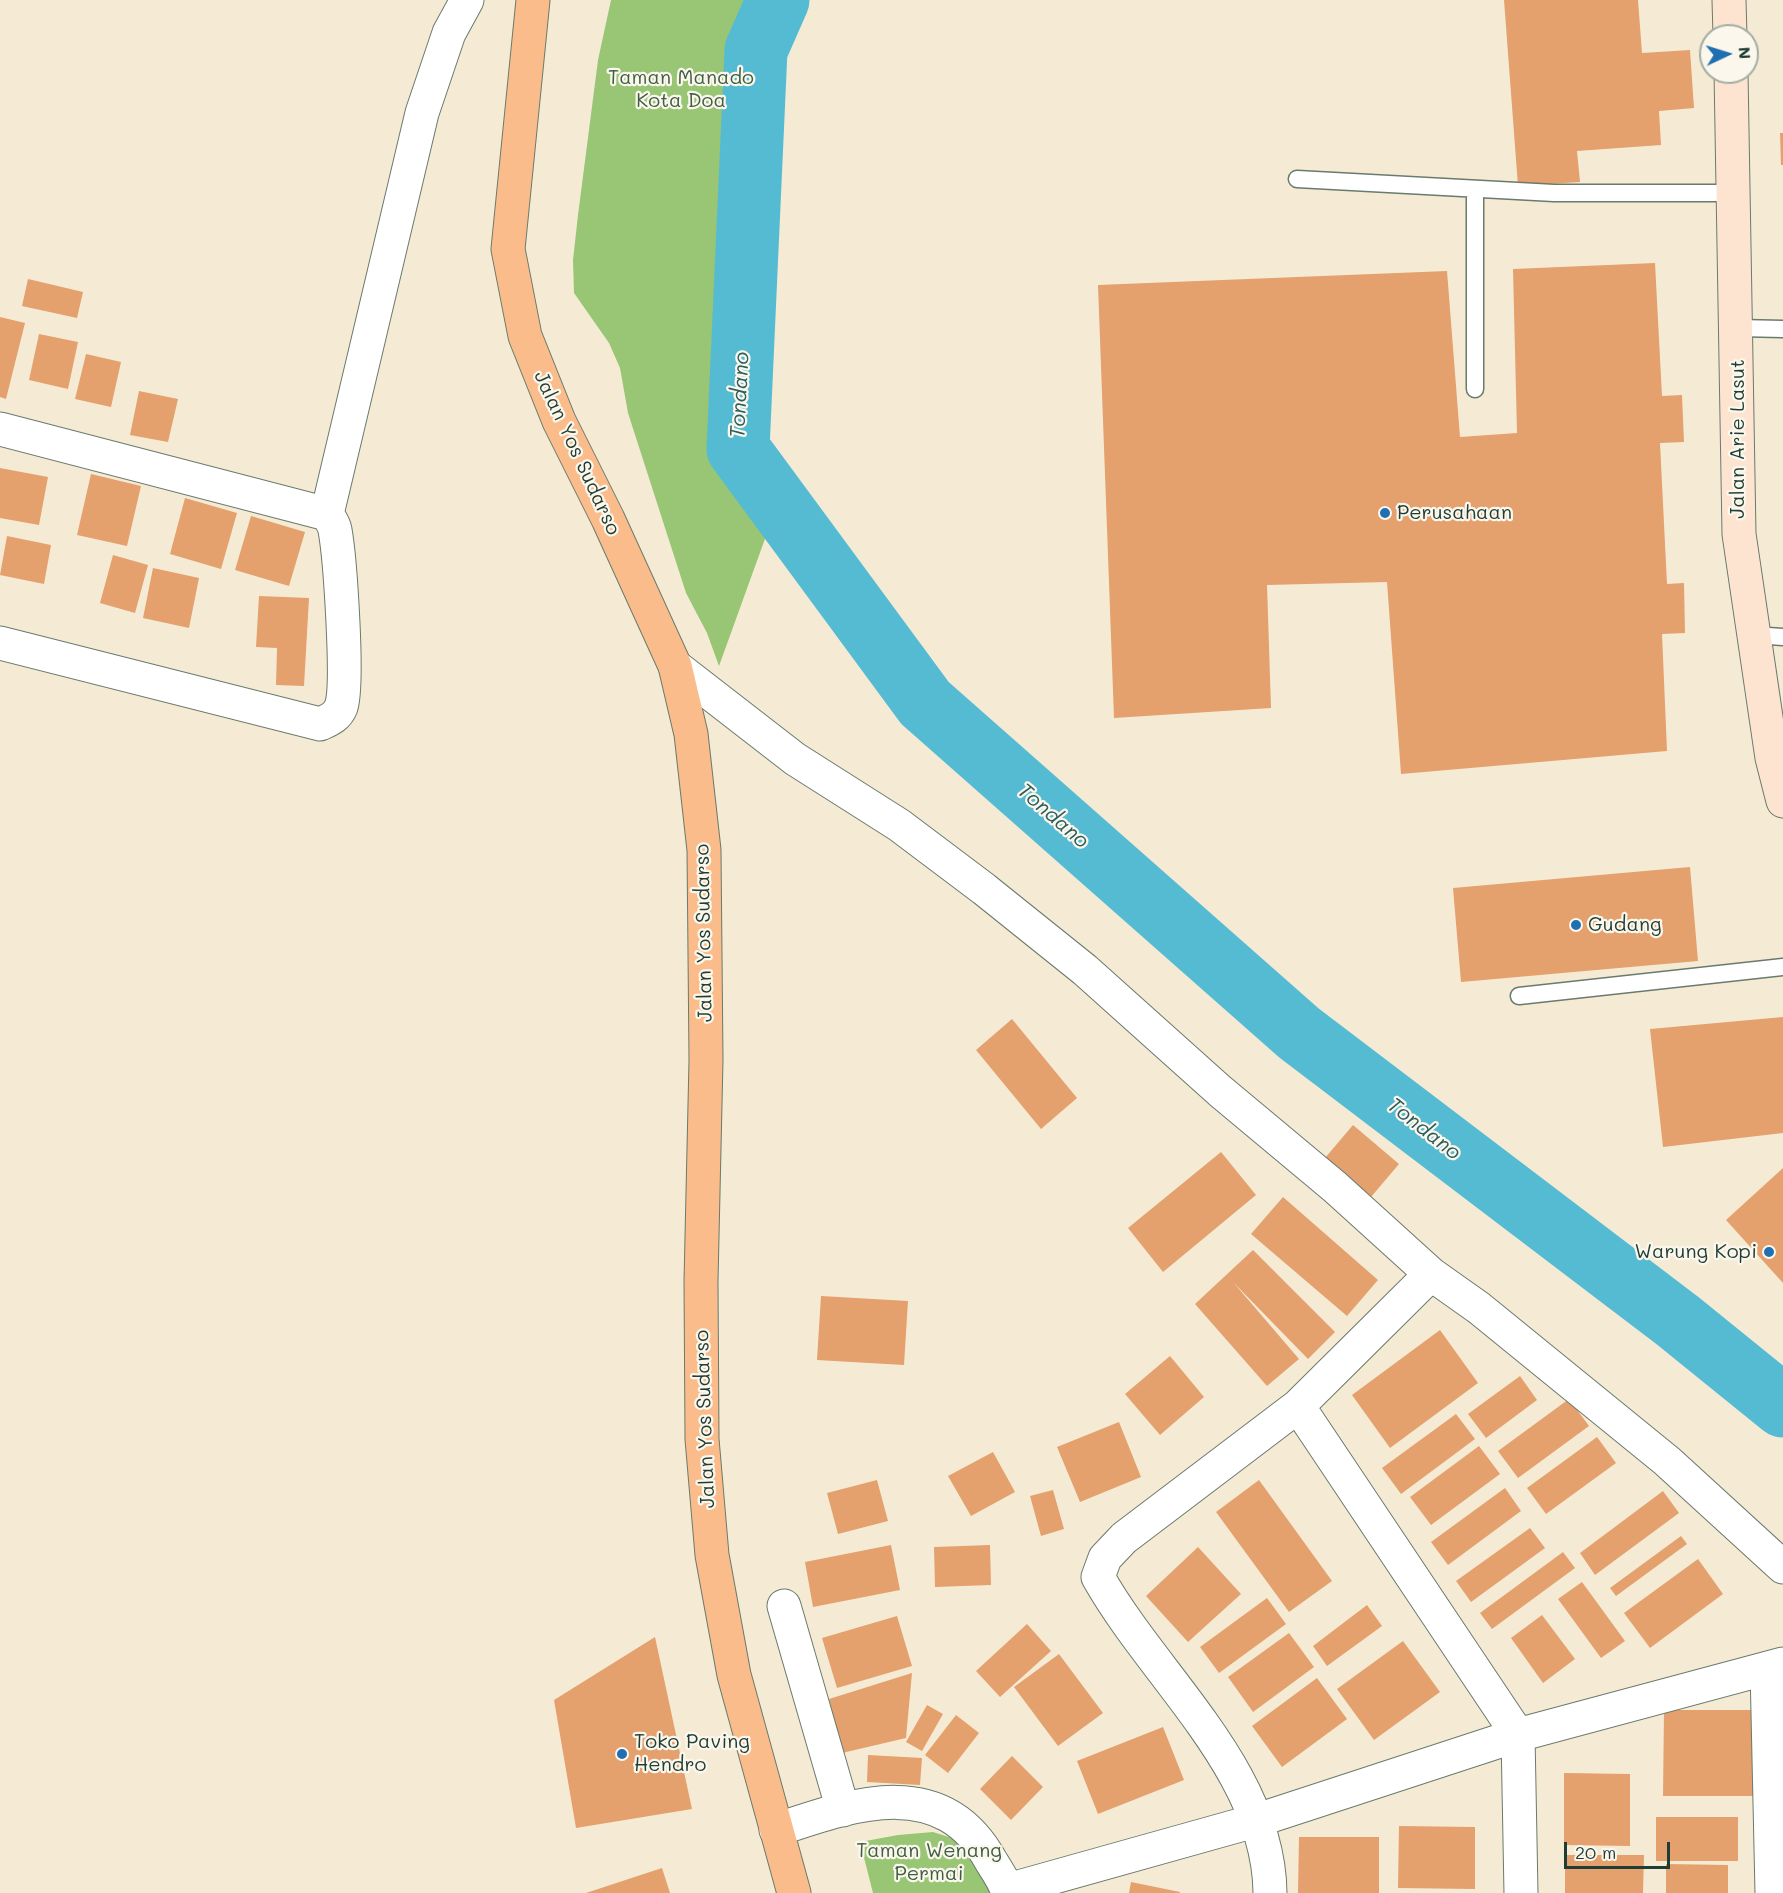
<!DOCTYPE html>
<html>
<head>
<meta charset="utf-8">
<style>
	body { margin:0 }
	#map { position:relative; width:1783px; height:1893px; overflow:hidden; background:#f5ebd5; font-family:Mali,sans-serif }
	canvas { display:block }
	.north { position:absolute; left:1699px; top:24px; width:60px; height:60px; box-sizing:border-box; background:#fbf7ec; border:2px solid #a3ada2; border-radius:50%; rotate:86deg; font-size:16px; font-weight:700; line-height:24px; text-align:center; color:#1f3d34 }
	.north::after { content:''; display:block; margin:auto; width:21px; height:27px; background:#1f6fb2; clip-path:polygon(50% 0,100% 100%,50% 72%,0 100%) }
	.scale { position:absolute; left:1564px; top:1842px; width:106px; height:27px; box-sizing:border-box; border:3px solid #1f3d34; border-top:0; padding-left:8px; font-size:18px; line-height:21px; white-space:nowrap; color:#1f3d34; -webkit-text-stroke:4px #fbf7ec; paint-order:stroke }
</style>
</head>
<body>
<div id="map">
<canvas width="1783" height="1893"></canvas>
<div class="north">N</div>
<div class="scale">20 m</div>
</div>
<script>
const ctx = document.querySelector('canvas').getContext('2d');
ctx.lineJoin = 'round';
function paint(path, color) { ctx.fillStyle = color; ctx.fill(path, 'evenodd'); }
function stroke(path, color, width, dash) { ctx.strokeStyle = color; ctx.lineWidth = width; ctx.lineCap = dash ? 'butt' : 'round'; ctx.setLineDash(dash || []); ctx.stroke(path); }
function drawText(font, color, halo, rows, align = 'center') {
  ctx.font = font + ' Mali,sans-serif'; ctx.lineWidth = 4.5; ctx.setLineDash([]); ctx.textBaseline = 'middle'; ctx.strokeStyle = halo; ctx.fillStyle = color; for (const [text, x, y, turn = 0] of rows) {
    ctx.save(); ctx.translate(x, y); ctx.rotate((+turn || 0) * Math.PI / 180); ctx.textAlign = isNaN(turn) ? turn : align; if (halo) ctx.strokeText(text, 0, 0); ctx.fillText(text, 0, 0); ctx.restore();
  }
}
const green = new Path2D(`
	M 611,0 L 776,0 L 770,47 L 771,100 L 745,161 L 728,299 L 730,425 L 751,477 L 766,536 L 719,666 L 707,633 L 686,593 L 628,413 L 620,368 L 609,343 L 574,293 L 573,260 L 578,215 L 598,60 Z
	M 933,1832 L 958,1840 L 998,1893 L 873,1893 L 860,1842 L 898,1835 Z`);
const river = new Path2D(`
	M 778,0 L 756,50 L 738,449 L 925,703 L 1299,1033 L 1678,1321 L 1783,1406`);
const building = new Path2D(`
	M 1504,0 L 1638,0 L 1642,53 L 1690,50 L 1694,108 L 1659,111 L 1661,145 L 1577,151 L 1580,182 L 1518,186 Z
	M 1780,133 L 1783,133 L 1783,165 L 1781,165 Z
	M 1655,263 L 1662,396 L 1682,395 L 1684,442 L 1660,443 L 1667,584 L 1684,583 L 1685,633 L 1662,634 L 1667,751 L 1401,774 L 1387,582 L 1267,585 L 1271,708 L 1114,718 L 1098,285 L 1447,271 L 1460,437 L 1517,433 L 1513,269 Z
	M 28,279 L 83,292 L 77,318 L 22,306 Z
	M 0,317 L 25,323 L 6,399 L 0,397 Z
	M 39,334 L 78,342 L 68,389 L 29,380 Z
	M 86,354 L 121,362 L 111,407 L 75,399 Z
	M 139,391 L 178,399 L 168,442 L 130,435 Z
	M 0,468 L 48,477 L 39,525 L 0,518 Z
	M 91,474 L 141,486 L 127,546 L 77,535 Z
	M 185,498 L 237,513 L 221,569 L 170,554 Z
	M 251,516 L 305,532 L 289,586 L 235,570 Z
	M 7,536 L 51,545 L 44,584 L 0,575 Z
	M 113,555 L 148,565 L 135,613 L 100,603 Z
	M 153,568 L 199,578 L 189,628 L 143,618 Z
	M 259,596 L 309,598 L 304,686 L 276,685 L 277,648 L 256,647 Z
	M 1690,867 L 1698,961 L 1461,982 L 1453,888 Z
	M 1783,1017 L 1783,1133 L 1663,1147 L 1650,1029 Z
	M 1012,1019 L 1077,1098 L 1041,1129 L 976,1050 Z
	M 1353,1125 L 1399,1164 L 1371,1197 L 1325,1158 Z
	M 1221,1152 L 1256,1195 L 1163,1272 L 1128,1228 Z
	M 1783,1168 L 1783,1283 L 1726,1220 Z
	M 1283,1197 L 1378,1280 L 1347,1316 L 1251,1234 Z
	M 1253,1250 L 1335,1332 L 1308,1359 L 1233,1282 L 1299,1359 L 1267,1386 L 1195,1304 Z
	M 821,1296 L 908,1301 L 904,1365 L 817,1360 Z
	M 1440,1330 L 1478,1383 L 1390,1448 L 1352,1395 Z
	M 1170,1356 L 1204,1397 L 1160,1435 L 1125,1394 Z
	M 1520,1376 L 1537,1400 L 1486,1438 L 1468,1414 Z
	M 1569,1399 L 1589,1426 L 1518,1478 L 1498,1451 Z
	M 1456,1414 L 1475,1439 L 1401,1494 L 1382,1468 Z
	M 1119,1422 L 1141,1477 L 1080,1502 L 1057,1447 Z
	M 1597,1437 L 1616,1463 L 1546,1514 L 1527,1488 Z
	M 1479,1446 L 1500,1474 L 1431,1525 L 1410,1497 Z
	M 993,1452 L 1015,1492 L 971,1516 L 948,1476 Z
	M 877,1480 L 888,1521 L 838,1534 L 827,1493 Z
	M 1259,1480 L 1332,1581 L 1289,1612 L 1216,1512 Z
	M 1505,1488 L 1521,1511 L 1448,1565 L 1431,1542 Z
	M 1053,1490 L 1064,1529 L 1041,1536 L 1030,1496 Z
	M 1663,1491 L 1679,1513 L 1595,1575 L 1580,1553 Z
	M 1530,1528 L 1545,1548 L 1471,1602 L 1456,1581 Z
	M 1681,1536 L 1687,1544 L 1616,1596 L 1610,1588 Z
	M 891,1545 L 900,1590 L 813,1607 L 805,1562 Z
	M 990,1545 L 991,1585 L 935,1587 L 934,1547 Z
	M 1198,1547 L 1241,1594 L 1188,1642 L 1146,1596 Z
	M 1563,1552 L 1575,1568 L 1492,1629 L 1480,1613 Z
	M 1698,1559 L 1723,1594 L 1650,1648 L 1624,1613 Z
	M 1582,1582 L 1625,1641 L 1601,1658 L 1558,1599 Z
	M 1267,1598 L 1286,1624 L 1219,1673 L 1200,1647 Z
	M 1367,1605 L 1382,1626 L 1327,1666 L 1313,1646 Z
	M 1542,1615 L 1575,1659 L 1543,1683 L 1511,1638 Z
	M 897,1616 L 912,1666 L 837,1688 L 822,1638 Z
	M 1027,1624 L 1051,1651 L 1000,1697 L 976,1671 Z
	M 1289,1633 L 1314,1667 L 1253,1712 L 1228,1677 Z
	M 655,1637 L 692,1809 L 576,1828 L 554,1700 Z
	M 1403,1641 L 1440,1692 L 1374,1740 L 1337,1689 Z
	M 1059,1654 L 1103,1713 L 1058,1746 L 1014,1687 Z
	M 912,1673 L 906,1738 L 842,1753 L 829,1699 Z
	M 1317,1678 L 1347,1719 L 1282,1767 L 1252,1726 Z
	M 927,1705 L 943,1714 L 922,1751 L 906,1742 Z
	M 1664,1710 L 1757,1710 L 1757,1796 L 1663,1796 Z
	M 956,1715 L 979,1733 L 948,1773 L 925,1755 Z
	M 1163,1727 L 1184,1780 L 1098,1814 L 1077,1761 Z
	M 868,1755 L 922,1758 L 920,1785 L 867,1782 Z
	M 1012,1756 L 1043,1787 L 1011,1820 L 980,1789 Z
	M 1564,1773 L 1630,1774 L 1630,1846 L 1564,1845 Z
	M 1656,1817 L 1738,1817 L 1738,1861 L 1656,1861 Z
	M 1399,1826 L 1475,1827 L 1475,1889 L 1398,1888 Z
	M 1299,1837 L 1379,1837 L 1379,1893 L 1298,1893 Z
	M 1565,1855 L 1644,1855 L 1643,1893 L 1565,1893 Z
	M 1666,1864 L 1728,1865 L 1728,1893 L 1666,1893 Z
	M 662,1868 L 670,1893 L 586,1893 Z
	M 1131,1882 L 1180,1892 L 1180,1893 L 1129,1893 Z`);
const lane = new Path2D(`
	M 1297,179 L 1554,193 L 1735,193
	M 1738,328 L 1783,329
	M 1475,389 L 1475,189
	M 1754,635 L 1783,637
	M 1519,996 L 1783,967`);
const street = new Path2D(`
	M 0,429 L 327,514 C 330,519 334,524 335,530 C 340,558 349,685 341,707 C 337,717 329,720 320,724 L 0,643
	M 327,514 L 422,113 L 449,33 L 467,0
	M 675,666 L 795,759 L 899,825 L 984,889 L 1085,970 L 1220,1091 L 1335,1187 L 1431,1274 L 1479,1308 L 1667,1461 L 1783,1567
	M 1298,1406 L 1518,1735 L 1521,1893
	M 784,1606 L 843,1810
	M 1767,1668 L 1772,1893
	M 776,1830 C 853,1804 942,1772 991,1861 C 997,1871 1005,1882 1008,1893
	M 1008,1890 L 1258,1820 L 1518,1735 L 1783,1664
	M 1270,1893 C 1269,1771 1154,1677 1098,1577 L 1105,1558 L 1124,1538 L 1298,1406 L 1431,1274`);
const secondary = new Path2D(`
	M 1729,0 L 1730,36
	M 1731,72 L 1739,534 L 1772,758 L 1783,801`);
const highway = new Path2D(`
	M 533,0 L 508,249 L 525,336 L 559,421 L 608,519 L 675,666 L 691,734 L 704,850 L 706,1060 L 701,1281 L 702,1439 L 712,1555 L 734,1675 L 794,1893`);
const markers = [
	[1385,513,6,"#1f6fb2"],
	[1576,925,6,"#1f6fb2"],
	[1769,1252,6,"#1f6fb2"],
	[622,1754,6,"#1f6fb2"]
];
const parkNames = [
	["Taman Manado",681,78],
	["Kota Doa",681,101],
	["Taman Wenang",929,1851],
	["Permai",929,1874]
];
const streetNames = [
	["Jalan Arie Lasut",1738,439,-90],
	["Jalan Yos Sudarso",577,453,65],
	["Jalan Yos Sudarso",704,933,-91],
	["Jalan Yos Sudarso",705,1419,-92]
];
const poiNames = [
	["Perusahaan",1397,513],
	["Gudang",1588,925],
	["Warung Kopi",1757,1252,"right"],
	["Toko Paving",634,1742],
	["Hendro",634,1765]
];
const waterNames = [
	["Tondano",740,395,-87],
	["Tondano",1053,816,41],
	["Tondano",1424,1129,38]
];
paint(green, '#99c674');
stroke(river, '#55bbd3', 63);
paint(building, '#e4a06d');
stroke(lane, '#6a7a6c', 19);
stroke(street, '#6a7a6c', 35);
stroke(secondary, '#6a7a6c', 35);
stroke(highway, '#6a7a6c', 35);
stroke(lane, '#fff', 16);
stroke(street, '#fff', 33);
stroke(secondary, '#fde4d0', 33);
stroke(highway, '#f9bc8a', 33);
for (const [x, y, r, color] of markers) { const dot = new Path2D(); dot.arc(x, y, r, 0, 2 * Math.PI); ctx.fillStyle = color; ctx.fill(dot); stroke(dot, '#fbf7ec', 2); }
drawText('20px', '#3e5f44', '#fbf7ec', parkNames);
drawText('20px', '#1f3d34', '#fbf7ec', streetNames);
drawText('20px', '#1f3d34', '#fbf7ec', poiNames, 'left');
drawText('italic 21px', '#2c5c5c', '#fbf7ec', waterNames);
</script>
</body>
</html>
